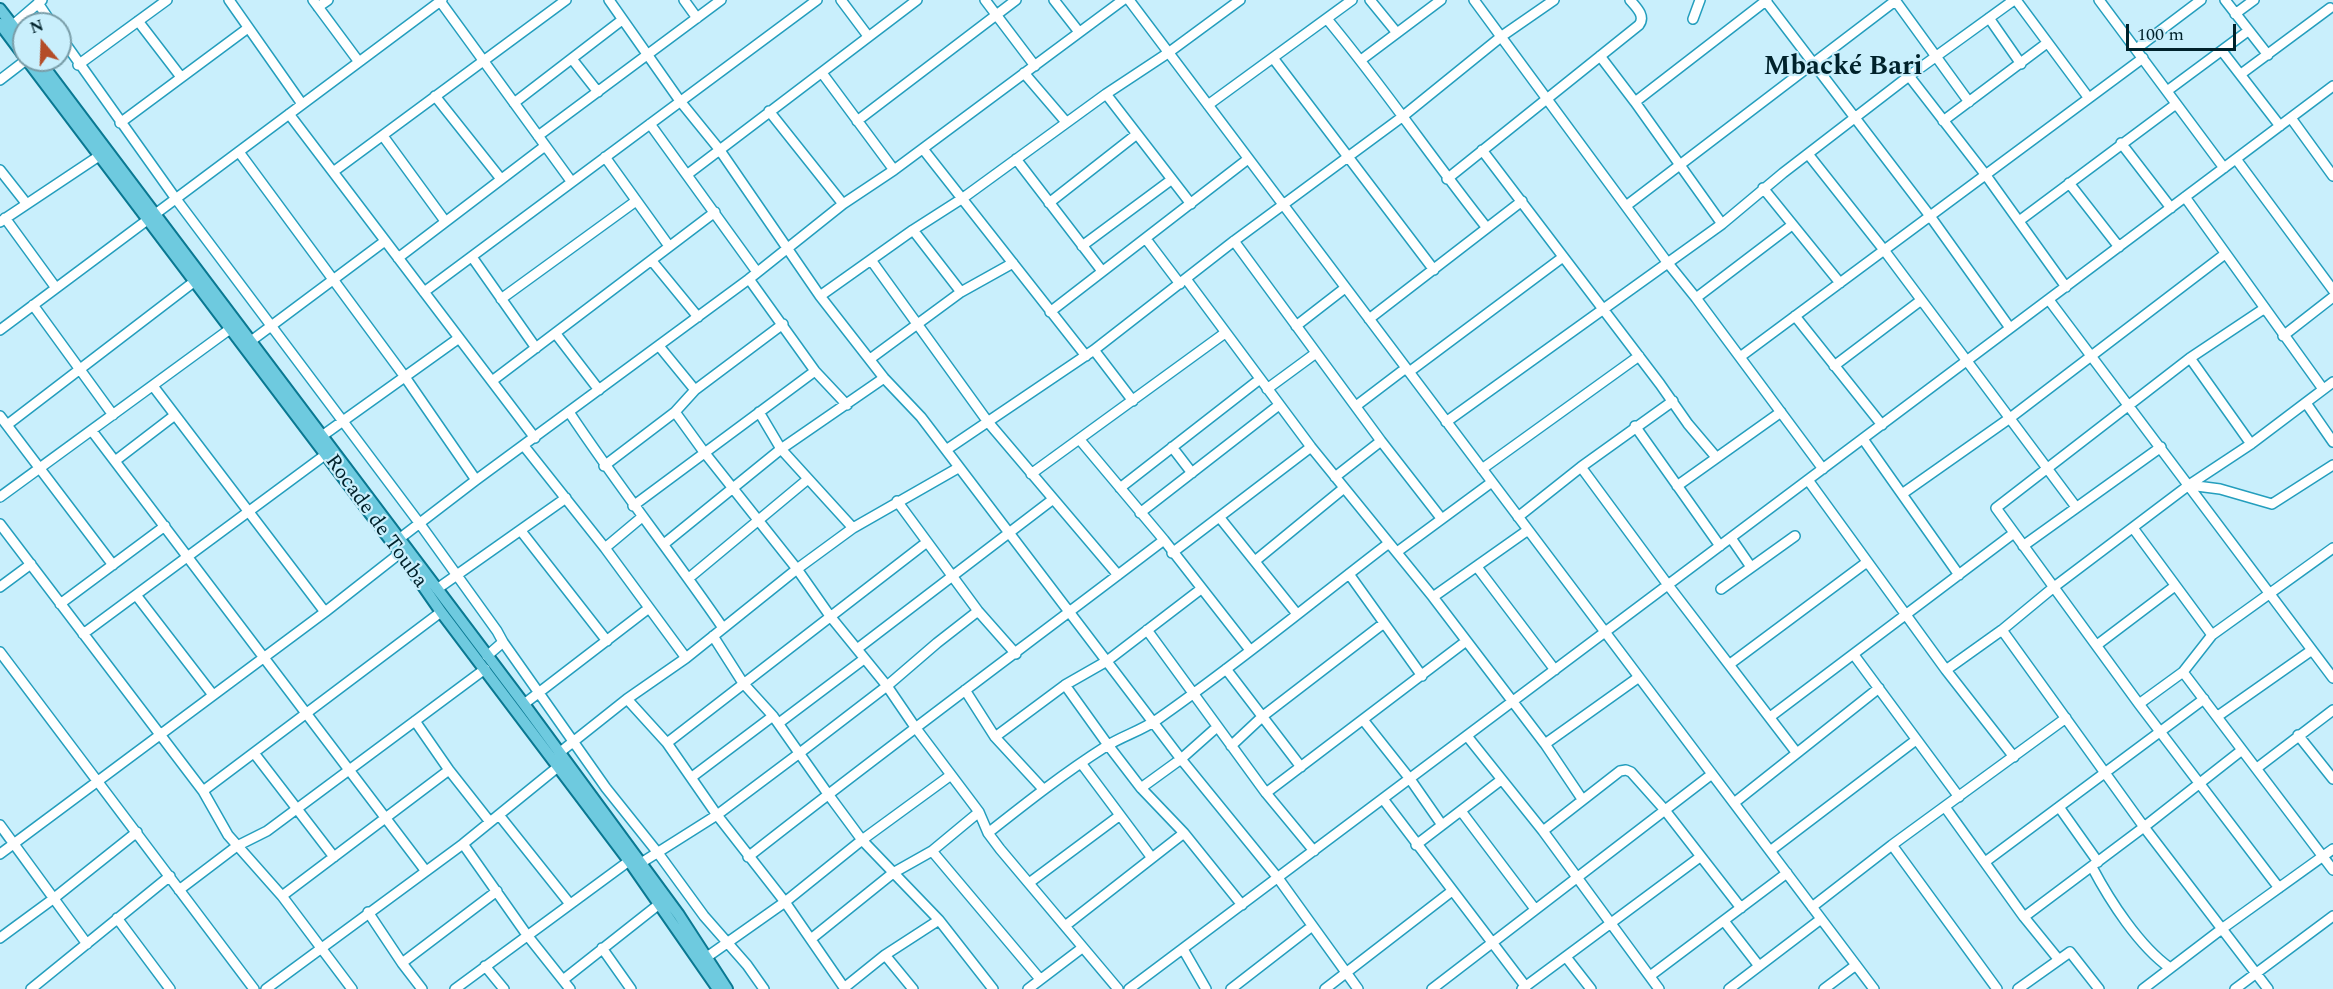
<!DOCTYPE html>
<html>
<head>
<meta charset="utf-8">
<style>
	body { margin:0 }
	#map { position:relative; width:2333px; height:989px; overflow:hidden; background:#c9effc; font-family:Spectral,serif }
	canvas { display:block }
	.north { position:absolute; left:12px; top:12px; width:60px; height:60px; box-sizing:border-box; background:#c9effc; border:2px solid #799da8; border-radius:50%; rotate:341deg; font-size:16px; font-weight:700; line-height:24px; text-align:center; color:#00222b }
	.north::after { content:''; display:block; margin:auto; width:21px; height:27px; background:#b44d27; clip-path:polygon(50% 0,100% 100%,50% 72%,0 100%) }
	.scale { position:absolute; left:2126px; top:24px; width:110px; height:27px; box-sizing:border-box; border:3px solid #00222b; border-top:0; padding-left:8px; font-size:18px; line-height:21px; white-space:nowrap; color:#00222b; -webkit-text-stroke:4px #c9effc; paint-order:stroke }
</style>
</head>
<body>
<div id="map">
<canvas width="2333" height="989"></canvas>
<div class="north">N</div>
<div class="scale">100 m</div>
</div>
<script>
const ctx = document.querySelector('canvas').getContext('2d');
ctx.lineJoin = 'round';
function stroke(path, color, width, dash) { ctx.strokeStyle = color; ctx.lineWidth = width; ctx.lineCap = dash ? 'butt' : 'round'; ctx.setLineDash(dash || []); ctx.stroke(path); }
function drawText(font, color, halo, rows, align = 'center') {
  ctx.font = font + ' Spectral,serif'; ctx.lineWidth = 4.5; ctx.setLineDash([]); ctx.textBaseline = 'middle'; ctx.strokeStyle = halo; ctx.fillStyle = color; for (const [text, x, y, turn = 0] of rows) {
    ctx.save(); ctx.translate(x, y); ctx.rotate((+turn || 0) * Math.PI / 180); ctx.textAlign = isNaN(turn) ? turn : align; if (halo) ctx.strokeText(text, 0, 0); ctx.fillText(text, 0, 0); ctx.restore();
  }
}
const minor = new Path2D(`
	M 229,0 L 302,104
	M 313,0 L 359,62
	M 609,0 L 680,101 L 719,149 L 820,296 L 884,378 L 921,417 L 1181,759 L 1278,878 L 1358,989
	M 684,0 L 697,18
	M 841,0 L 868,36
	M 985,0 L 1035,66
	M 1054,0 L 1079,32
	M 1129,0 L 1874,989
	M 1370,0 L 1397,33
	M 1474,0 L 1667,262 L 1696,298 L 1823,469
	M 1765,0 L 1930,216 L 2010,328
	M 1895,0 L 1969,102
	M 2016,0 L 2088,97
	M 2099,0 L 2224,168
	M 2225,0 L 2268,55
	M 440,1 L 571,181
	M 38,3 L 52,24
	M 318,7 L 328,0
	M 2235,14 L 2254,0
	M 1989,18 L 2021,64
	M 1327,19 C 1383,86 1432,159 1487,228
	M 1693,19 L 1700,0
	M 138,21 L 181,77
	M 13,25 L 42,0
	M 60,36 L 176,199 L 420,524 L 497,631 L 503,642 L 487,656
	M 2136,49 L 2201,0
	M 2222,51 L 2280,126
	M 1273,58 L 1434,270
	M 572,59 L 598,92
	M 1361,60 L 1441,0
	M 78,65 L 167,0
	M 822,73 L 894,170
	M 1024,73 L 1066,122
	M 2241,74 L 2330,8
	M 1909,76 L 1985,174 L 2066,287
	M 0,80 L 26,60
	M 2167,91 L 2248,31
	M 1106,94 L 1191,204
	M 435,96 L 501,179
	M 1635,102 L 1767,0
	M 514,103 L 622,20
	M 1208,105 L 1352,0
	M 769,111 L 843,204
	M 289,114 L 535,438
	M 2291,118 L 2333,176
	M 857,121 L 1016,0
	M 1943,121 L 2047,43
	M 120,123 L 248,28
	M 650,124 L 757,272
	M 383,136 L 445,221
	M 538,136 L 721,0
	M 2121,143 L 2171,208
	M 923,149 L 1086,356
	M 1482,150 L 1660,384 L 1688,424 L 1716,457
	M 239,152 L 405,377 L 476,480
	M 1808,154 L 1884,250 L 2076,507
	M 605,157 L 669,246
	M 1016,159 L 1102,271
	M 2236,159 L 2333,290
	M 0,170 L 26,203
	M 333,172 L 566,0
	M 688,174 L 917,0
	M 1447,179 L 1639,25 C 1646,16 1636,7 1630,0
	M 2069,183 L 2119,247
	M 1763,188 L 1840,283
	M 2185,197 L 2323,389
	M 1049,203 L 1137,134
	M 1626,206 L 1895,1
	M 5,218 L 56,288
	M 2019,221 L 2176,104
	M 0,222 L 105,152
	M 1722,224 L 1783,173 L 1909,76 L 2014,0
	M 913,230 L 961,292
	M 1146,239 L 1180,284
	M 1234,241 L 1381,441 L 1441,518
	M 1082,246 L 1171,180
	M 472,257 L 536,348
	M 398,258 L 545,146
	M 871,260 L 988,422 L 1118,575
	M 652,261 L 698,317
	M 749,279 L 815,371 L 847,405
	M 1186,279 L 1311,447 L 1433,597 L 1545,744 L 1582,799
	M 424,292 L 817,0
	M 820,296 L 913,230 L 963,198 L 1106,94 L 1168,53 L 1240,0
	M 1696,298 L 1792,225
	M 501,299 L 636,201
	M 2049,300 L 2333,678
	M 33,305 L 113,415
	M 2265,308 L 2190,358 L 1996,508 L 2139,704 L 2279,888
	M 1050,312 L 1248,159
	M 1795,316 L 1882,425
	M 1369,319 L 1522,201
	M 1296,326 L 1345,288
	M 0,330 L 442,0
	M 556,334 L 599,390
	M 2283,336 L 2333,297
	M 251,341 L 385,241
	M 659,346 L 695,390
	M 1094,350 L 1133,401
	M 1740,357 L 2143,58
	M 2190,358 L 2251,444
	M 870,359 L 961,292 L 1013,263
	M 1834,366 L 1920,301
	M 1409,372 L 1563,257
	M 492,381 L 715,212
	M 153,386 L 325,612
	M 1267,389 L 1316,353
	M 2306,403 L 2333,442
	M 1356,406 L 1406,368
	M 569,412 C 618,486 673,555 723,628
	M 675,412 L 704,452 L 797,569 L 830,616 L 887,686 L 915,727 L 979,812 L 988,833 L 1000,849 L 1118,989
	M 759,412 L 781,449 L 853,528
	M 0,416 L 113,565
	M 1446,422 L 1722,224 L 1635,102 L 1600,56
	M 7,425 L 195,281
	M 1635,426 L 1720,546
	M 92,431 L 425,870
	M 322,436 L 459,338
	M 1863,439 L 1959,575
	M 1080,440 L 1164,540 L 1250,650
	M 524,446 L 605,548 L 686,658
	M 1172,447 L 1192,473
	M 946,450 L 1094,350 L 1234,241 L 1402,117 L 1502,36 L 1554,0
	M 115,461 L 175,415
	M 604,466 L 675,412 L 695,390 L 783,324
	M 1581,467 L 1668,585 L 1796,752
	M 1482,469 L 1639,356
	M 1031,474 L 1225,333
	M 1335,477 L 1381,441
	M 1808,480 L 1946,670 L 2014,757
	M 2189,485 L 2220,489 L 2272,504 L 2333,465
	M 1677,486 L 1781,412
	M 1120,488 L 1260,379
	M 1902,494 L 2010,418 L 2225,254
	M 0,497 L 230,329
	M 897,501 L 978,611 L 1016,654
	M 633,506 L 815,371
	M 1140,513 L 1279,405
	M 1518,517 L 1581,467 L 1673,401
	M 1220,518 L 1297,614
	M 0,524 L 203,791 L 228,835 L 282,896 L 352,989
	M 2133,528 L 2212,635
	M 521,531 L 607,641
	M 1731,538 L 1751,567
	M 399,539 L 476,480 L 749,279 L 843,204 L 894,170 L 1123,0
	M 664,544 L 781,449 L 884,378
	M 2023,546 L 2161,447
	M 605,548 L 642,517
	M 1397,552 L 1492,482
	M 1172,553 L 1311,447
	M 1255,561 L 1344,488
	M 1477,567 L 1555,670
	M 1349,574 L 1422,676
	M 689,578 L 808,479
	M 0,587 L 31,564
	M 437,589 L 566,498
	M 1721,589 L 1795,536
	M 136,595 L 213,695
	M 1433,597 L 1528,530
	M 60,604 L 165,526
	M 1147,630 L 1266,793 L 1314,851
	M 2002,630 L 2144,827 L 2268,989
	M 83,634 L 325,455
	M 713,636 L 743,683 L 773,716 L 828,794 L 862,840 L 939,920 L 993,989
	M 503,642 L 606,788 L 658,853 L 704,916 L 747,965 L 764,989
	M 2097,645 L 2175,586
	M 857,649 L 1052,500
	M 0,652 L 254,989
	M 1854,655 L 1959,797
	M 1730,664 L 1867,562
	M 1226,669 L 1301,767
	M 1946,670 L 2002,630 L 2054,587 L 2189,485 L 2251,444 L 2333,382
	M 2183,672 L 2333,870
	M 1065,685 L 1108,745 L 1141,788 L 1184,833 L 1242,905
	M 965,690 L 995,737 L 1043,789
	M 627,699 L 667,743 L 717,815 L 785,902 L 845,989
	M 524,704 L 649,608
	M 2139,704 L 2183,672 L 2212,635 L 2333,548
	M 2218,716 L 2312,650
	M 1770,717 L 2014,533
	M 415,721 L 449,770 L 490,822
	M 1364,721 L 1410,779 L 1442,825
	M 779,723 L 864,659
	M 2298,735 L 2333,779
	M 1467,736 L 1543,831 L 1659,989
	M 995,737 L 1065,685 L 1107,661 L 1201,589
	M 667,743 L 927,542
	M 1545,744 L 1639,677
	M 1231,746 L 1263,716 L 1384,623
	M 254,753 L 334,857
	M 559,753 L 627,699 L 686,658 L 797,569 L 853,528 L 958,468
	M 1081,763 L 1152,858
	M 2257,768 L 2333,710
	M 692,777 L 773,716
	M 1141,788 L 1181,759 L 1217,727
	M 203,791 L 441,612
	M 1266,793 L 1465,642
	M 1383,799 L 1526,987
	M 1734,803 L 1879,688
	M 1945,807 L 2024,917 L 2059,960
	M 2059,807 L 2098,862
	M 1461,811 L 1535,909
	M 499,815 L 570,904
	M 0,825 L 87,944
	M 1543,831 L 1620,771 L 1626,770 L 1631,772 L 1664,809 L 1741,908
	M 988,833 C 1026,803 1064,773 1105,747 C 1122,736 1141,731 1158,719 C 1237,664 1312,602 1389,543
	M 463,844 L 527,935 L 570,989
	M 1416,845 L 1501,780
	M 1892,845 L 1997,989
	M 932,851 L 1040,979
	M 1770,851 L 1916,740
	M 0,854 L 325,612 L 404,550
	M 748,857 C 885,749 1025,646 1164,540
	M 1985,862 L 2204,699
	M 641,863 L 717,815 L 801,752 L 887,686 L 937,643 L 978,611
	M 2092,867 C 2110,901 2139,946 2170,968
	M 1029,883 L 1119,816
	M 179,890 L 237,846 L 267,831 L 485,669
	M 282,896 L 449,770
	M 1812,907 L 1892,845 L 2066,718
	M 368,912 L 402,963 L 422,989
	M 2024,917 L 2144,827 L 2242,750
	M 117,918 L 170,989
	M 1724,921 L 1759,966
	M 1065,926 L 1184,833
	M 0,938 L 53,899 L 137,832
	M 811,939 L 893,873 L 932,851 L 979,812
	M 602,948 L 631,989
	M 1183,949 L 1206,989
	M 885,955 L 913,989
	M 707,957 L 785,902 L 862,840 L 951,775
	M 1566,957 L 1591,989
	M 402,963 L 497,891
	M 485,966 L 504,989
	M 1650,976 L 1787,873
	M 563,980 L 658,905
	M 844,988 L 885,955 L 939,920
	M 31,989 L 170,876
	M 266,989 L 463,844 L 559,766
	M 455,989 L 629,861
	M 1028,989 L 1082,948
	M 1129,989 L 2333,86
	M 1231,989 L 1311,927
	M 1325,989 L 1452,891
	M 1432,989 L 1712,774
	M 1522,989 L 1700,857
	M 1729,989 L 1821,919
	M 1824,989 L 1856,965
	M 2018,989 L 2070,952 L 2099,989
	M 2143,989 L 2223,928 L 2333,849
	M 2235,989 L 2333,916`);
const major = new Path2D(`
	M 0,9 L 24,40
	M 0,24 L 24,56
	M 27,60 L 400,553 L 441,612 L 629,861 L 718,989
	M 39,60 L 524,704 L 679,915 L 727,989`);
const streetNames = [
	["Rocade de Touba",375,522,54]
];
const districtNames = [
	["Mbacké Bari",1843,69]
];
stroke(minor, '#249ebd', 12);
stroke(major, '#097892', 14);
stroke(minor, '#fff', 9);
stroke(major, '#6ecadf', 10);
drawText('21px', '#00222b', '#c9effc', streetNames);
drawText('bold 27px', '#00222b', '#c9effc', districtNames);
</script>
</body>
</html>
